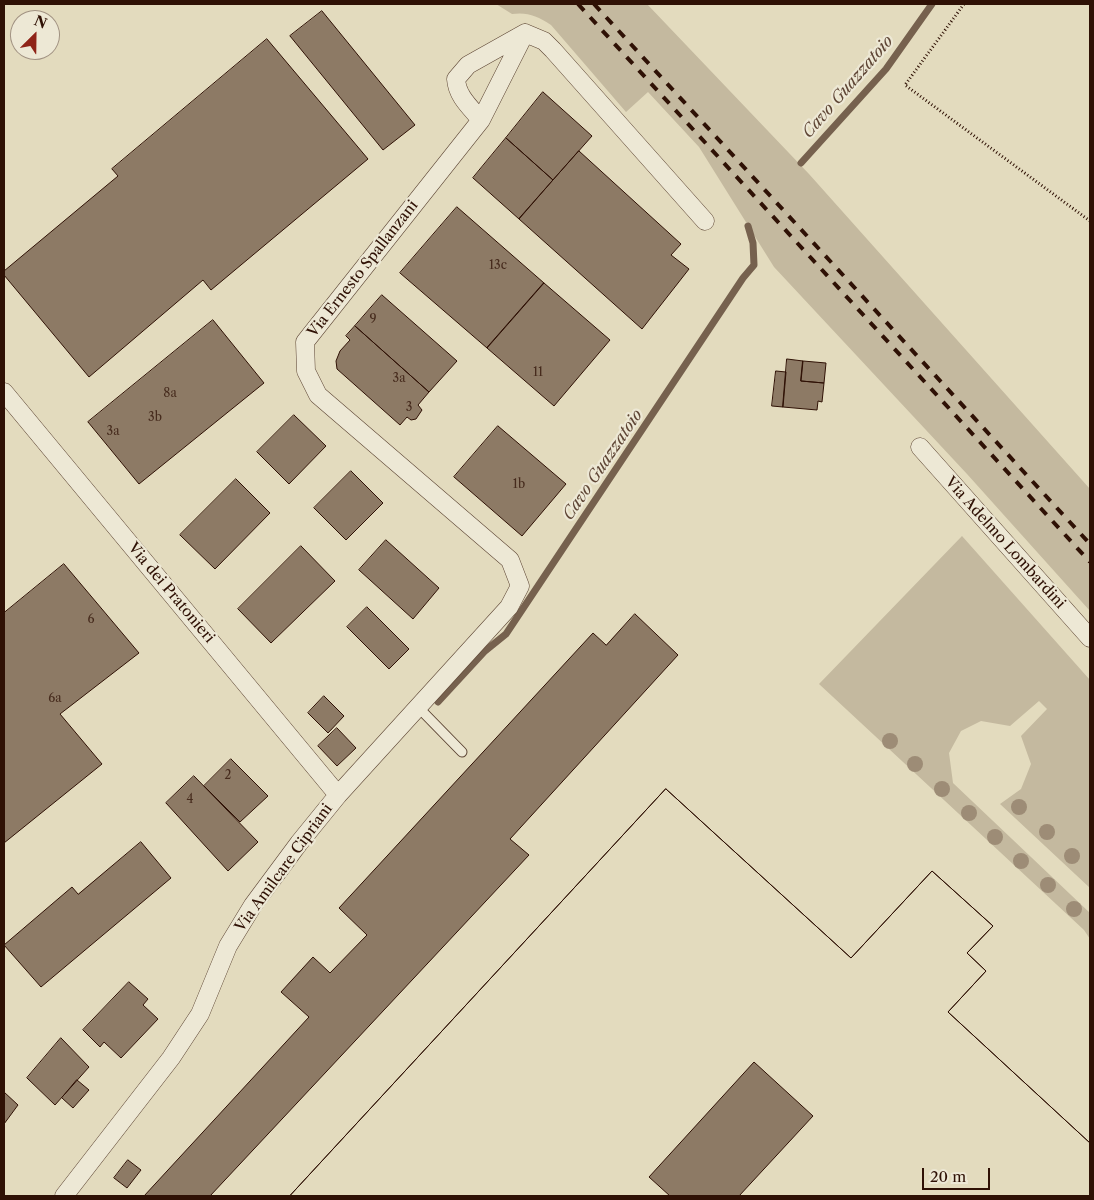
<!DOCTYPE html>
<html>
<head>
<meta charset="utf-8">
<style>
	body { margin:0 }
	#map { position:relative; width:1094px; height:1200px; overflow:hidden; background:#e3dbbe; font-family:"Libre Caslon Text",serif }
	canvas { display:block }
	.frame { position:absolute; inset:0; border:5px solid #2f1105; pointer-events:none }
	.north { position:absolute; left:10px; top:10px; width:50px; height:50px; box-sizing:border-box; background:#ede8d5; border:1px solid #a19282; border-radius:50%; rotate:23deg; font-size:14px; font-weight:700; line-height:20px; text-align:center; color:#2f1105 }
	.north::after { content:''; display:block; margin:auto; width:18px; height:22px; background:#8f2418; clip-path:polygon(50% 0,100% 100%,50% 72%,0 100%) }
	.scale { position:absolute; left:922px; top:1168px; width:68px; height:22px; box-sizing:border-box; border:2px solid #2f1105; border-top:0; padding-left:6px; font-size:15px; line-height:18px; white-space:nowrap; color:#2f1105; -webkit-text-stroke:4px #ede8d5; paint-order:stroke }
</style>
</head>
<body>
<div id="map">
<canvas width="1094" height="1200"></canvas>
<div class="frame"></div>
<div class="north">N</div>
<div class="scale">20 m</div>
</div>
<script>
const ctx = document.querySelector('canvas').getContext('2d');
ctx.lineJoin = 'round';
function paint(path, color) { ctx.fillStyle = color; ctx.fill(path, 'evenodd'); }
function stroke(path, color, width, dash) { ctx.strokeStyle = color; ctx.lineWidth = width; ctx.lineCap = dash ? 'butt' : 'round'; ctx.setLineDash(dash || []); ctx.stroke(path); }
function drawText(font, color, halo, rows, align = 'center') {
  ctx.font = font + ' "Libre Caslon Text",serif'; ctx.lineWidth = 4.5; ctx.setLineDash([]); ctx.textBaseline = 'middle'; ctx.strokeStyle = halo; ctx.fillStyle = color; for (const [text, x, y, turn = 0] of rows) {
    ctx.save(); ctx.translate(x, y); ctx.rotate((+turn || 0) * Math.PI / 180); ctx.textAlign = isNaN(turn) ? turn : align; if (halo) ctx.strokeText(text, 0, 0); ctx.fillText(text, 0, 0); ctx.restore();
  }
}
const green = new Path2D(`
	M 496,4 L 647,4 L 809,174 L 1090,489 L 1090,611 L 967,474 L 774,267 L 699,147 L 648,92 L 626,112 L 551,25 C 537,16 528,12 512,14 Z
	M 962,536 L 1090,680 L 1090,888 L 1000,804 L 1021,789 L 1031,764 L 1021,736 L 1047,709 L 1039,701 L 1010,726 L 981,721 L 961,731 L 949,753 L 953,783 L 1090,913 L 1090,939 L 1084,930 L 819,684 Z`);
const stream = new Path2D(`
	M 801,163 L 886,69 L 932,4
	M 438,702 L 485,651 L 506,634 L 743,278 L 754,265 L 753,243 L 748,226`);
const building = new Path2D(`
	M 322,11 L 415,125 L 383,150 L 290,36 Z
	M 267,39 L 368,159 L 211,290 L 203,280 L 89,377 L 4,275 L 4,271 L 118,176 L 112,169 Z
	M 543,92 L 592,136 L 553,180 L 506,138 Z
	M 506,138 L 553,180 L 519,219 L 473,178 Z
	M 579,151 L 681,244 L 671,255 L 689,269 L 642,329 L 519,219 Z
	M 457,207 L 544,283 L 487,348 L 400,273 Z
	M 544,283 L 610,340 L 554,406 L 487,348 Z
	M 382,295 L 457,361 L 429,392 L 355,326 Z
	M 213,320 L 264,383 L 139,484 L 88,422 Z
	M 355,326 L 429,392 L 418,405 L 422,410 L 416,419 L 411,420 L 407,417 L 400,425 L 337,369 L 336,361 L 340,351 L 350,340 L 346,336 Z
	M 787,359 L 803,361 L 801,381 L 824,383 L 822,402 L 818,401 L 817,410 L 783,407 Z
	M 803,361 L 826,363 L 824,383 L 801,381 Z
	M 776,371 L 786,372 L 783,407 L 772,406 Z
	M 294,415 L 326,446 L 289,484 L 257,452 Z
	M 498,426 L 566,484 L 522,536 L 454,477 Z
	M 351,471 L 383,503 L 346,540 L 314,508 Z
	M 236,479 L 270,513 L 215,569 L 180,535 Z
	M 386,540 L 439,588 L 413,619 L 359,570 Z
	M 301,546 L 335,581 L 271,643 L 238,609 Z
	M 64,564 L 139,653 L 60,714 L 102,764 L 4,843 L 4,613 Z
	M 367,607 L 409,649 L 389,669 L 347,627 Z
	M 635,614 L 678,655 L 510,839 L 529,855 L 210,1196 L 144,1196 L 309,1017 L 281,992 L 313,957 L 330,973 L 367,935 L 339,908 L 593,633 L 606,645 Z
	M 324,696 L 344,716 L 328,733 L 308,713 Z
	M 337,728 L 356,748 L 337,766 L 318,746 Z
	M 231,759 L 268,796 L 240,822 L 204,786 Z
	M 194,776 L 258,842 L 228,871 L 166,803 Z
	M 666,789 L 851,958 L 932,871 L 993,926 L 967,953 L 986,971 L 948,1012 L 1090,1143 L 1090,1196 L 739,1196 L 813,1116 L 754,1062 L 649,1177 L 670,1196 L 290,1196 Z
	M 666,789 L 851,958 L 932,871 L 993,926 L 967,953 L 986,971 L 948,1012 L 1090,1143 L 1090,1196 L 290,1196 Z
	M 141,842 L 171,878 L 41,987 L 4,945 L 72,887 L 78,894 Z
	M 129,982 L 148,999 L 143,1005 L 158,1019 L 121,1058 L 104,1042 L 100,1047 L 83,1030 Z
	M 61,1038 L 89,1067 L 55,1105 L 27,1078 Z
	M 77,1080 L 89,1090 L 73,1108 L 62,1098 Z
	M 4,1092 L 18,1105 L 4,1124 Z
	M 128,1160 L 141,1170 L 127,1188 L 114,1178 Z`);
const path = new Path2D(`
	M 964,4 L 905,85 L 1090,221`);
const service = new Path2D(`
	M 418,707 L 462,752`);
const minor = new Path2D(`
	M 481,120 C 470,107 457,96 456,79 L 468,65 L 525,33
	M 4,392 L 338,795
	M 920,447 L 1090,638
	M 64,1196 L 171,1058 L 200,1014 L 228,946 L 253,905 L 299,843 L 338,795 L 509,607 L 520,586 L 510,560 L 318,395 L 306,371 L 305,342 L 481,120 L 525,33 L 544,41 L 553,50 L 705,221`);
const rail = new Path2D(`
	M 578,4 L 1090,562
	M 594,4 L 1090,544`);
const trees = [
	[890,741],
	[915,764],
	[942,789],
	[1019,807],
	[969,813],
	[1047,832],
	[995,837],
	[1072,856],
	[1021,861],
	[1048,885],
	[1074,909]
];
const numberNames = [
	["13c",498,266],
	["9",373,320],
	["11",538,373],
	["3a",399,379],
	["8a",170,394],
	["3",409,408],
	["3b",155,418],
	["3a",113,432],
	["1b",519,485],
	["6",91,620],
	["6a",55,699],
	["2",228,776],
	["4",190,800]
];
const streetNames = [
	["Via Ernesto Spallanzani",363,269,-52],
	["Via Adelmo Lombardini",1005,543,48],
	["Via dei Pratonieri",171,593,50],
	["Via Amilcare Cipriani",284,868,-54]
];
const waterNames = [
	["Cavo Guazzatoio",848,87,-49],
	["Cavo Guazzatoio",603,465,-56]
];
paint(green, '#c4b99f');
stroke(stream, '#76614e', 7);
paint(building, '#8d7a65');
stroke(building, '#2f1105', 1);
stroke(service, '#5c4433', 11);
stroke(minor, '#5c4433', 19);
stroke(path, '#2f1105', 3, [1, 2.5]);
stroke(service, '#ede8d5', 9);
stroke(minor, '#ede8d5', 18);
stroke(rail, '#2f1105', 4, [9, 9]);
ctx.fillStyle = '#9d8c76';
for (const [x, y] of trees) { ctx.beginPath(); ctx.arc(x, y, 8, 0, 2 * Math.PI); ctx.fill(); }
drawText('12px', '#462b1d', null, numberNames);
drawText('15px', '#2f1105', '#ede8d5', streetNames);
drawText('italic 16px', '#5f4636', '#ede8d5', waterNames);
</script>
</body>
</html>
